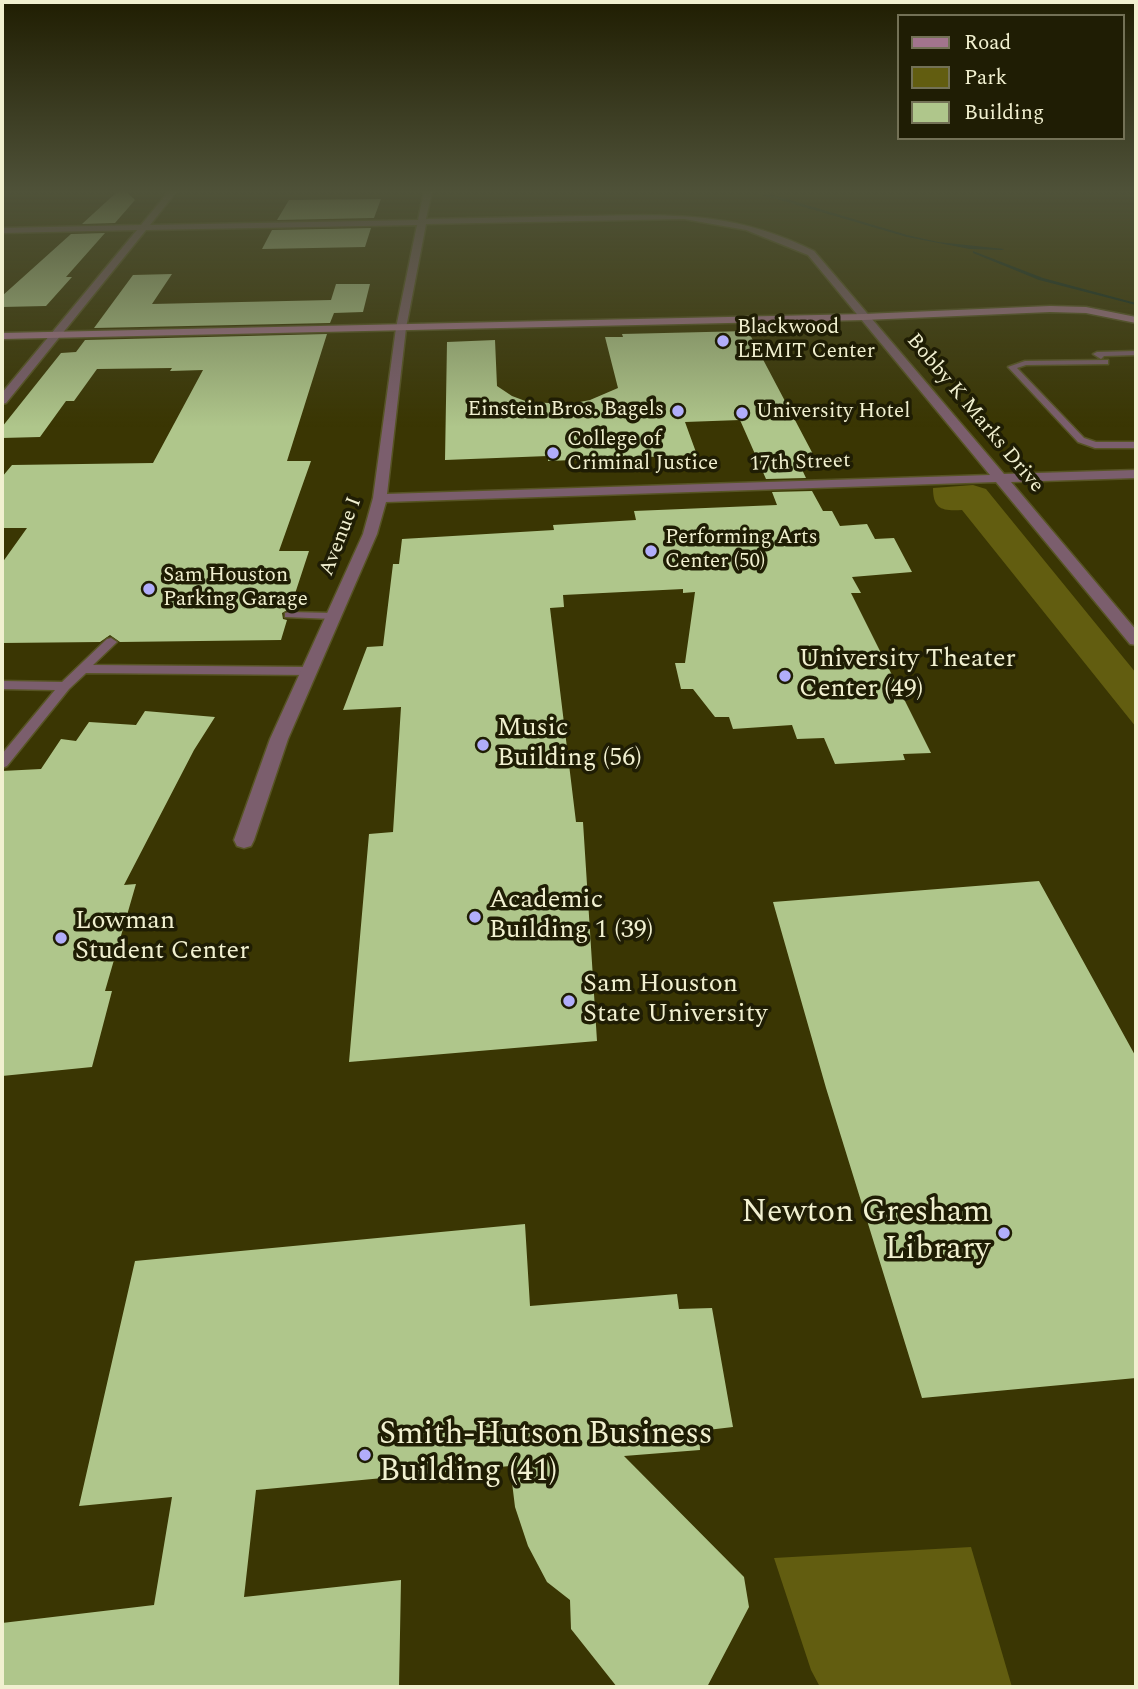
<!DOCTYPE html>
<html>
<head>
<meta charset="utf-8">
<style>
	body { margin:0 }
	#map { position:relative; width:1138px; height:1689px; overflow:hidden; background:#3a3603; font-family:Spectral,serif }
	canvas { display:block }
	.frame { position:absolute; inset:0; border:4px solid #f1f0d0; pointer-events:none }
	.legend { position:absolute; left:897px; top:14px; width:228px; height:126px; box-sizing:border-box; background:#1f1d04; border:2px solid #737156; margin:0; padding:9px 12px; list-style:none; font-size:21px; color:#f1f0d0 }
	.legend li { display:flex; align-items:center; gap:14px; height:35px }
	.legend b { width:35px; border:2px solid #737156 }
</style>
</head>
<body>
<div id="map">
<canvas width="1138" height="1689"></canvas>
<div class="frame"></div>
<ul class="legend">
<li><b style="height:9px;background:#a2748d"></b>Road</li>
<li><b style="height:19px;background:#625d10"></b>Park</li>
<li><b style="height:19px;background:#afc68b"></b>Building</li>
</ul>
</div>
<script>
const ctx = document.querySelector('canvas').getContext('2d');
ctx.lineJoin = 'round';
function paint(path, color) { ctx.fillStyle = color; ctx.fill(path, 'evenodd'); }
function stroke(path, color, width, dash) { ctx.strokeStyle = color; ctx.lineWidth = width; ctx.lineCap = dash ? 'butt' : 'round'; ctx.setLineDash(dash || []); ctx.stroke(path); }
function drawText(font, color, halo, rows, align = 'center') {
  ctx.font = font + ' Spectral,serif'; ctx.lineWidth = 7; ctx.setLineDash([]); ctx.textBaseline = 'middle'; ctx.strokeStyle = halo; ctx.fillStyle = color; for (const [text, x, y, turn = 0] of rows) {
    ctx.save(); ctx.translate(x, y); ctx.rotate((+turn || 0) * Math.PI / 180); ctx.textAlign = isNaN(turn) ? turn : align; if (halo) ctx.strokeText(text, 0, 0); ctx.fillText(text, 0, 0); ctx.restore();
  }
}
const green = new Path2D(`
	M 973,485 L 986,489 L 1136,673 L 1136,727 L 962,510 C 943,511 933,510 933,488 Z
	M 971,1547 L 1012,1687 L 820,1687 L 811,1670 L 774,1558 Z`);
const stream = new Path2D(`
	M 749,191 L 755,191 L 783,198 L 907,235 L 938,242 L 1004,249 L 1002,250 L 970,249 L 907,237 Z
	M 973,251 L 1043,278 L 1136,303 L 1136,305 L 1039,280 L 973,253 Z`);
const building = new Path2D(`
	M 118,191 L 126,191 L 135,200 L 115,223 L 82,224 Z
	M 381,199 L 374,218 L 277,220 L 289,200 Z
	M 371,228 L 365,247 L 262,249 L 272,230 Z
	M 105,233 L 66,277 L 72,277 L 46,306 L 2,307 L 2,296 L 71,234 Z
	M 172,274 L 152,304 L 331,300 L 336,284 L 370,284 L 363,312 L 334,313 L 330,323 L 94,328 L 133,275 Z
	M 748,331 L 815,458 L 797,459 L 806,478 L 766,479 L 740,420 L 685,422 L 697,455 L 548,461 L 548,456 L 445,460 L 447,342 L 495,340 L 497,386 L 512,396 L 528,402 L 570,404 L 590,400 L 618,388 L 605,337 L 623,337 L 622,334 Z
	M 327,334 L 287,461 L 311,461 L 279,551 L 309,551 L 290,609 L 282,613 L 283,619 L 287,620 L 281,640 L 120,642 L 110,635 L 100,642 L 2,643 L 2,563 L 27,528 L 2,528 L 2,477 L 12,465 L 153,463 L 203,370 L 170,371 L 172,368 L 97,369 L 74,401 L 66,401 L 40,437 L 2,438 L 2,427 L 61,353 L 76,352 L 85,340 Z
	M 812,491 L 823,511 L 832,511 L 840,526 L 867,524 L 875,539 L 894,538 L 912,572 L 852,577 L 861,593 L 851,593 L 931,753 L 903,754 L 905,760 L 835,764 L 824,738 L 797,739 L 792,725 L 733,729 L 729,717 L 715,717 L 693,689 L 681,689 L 675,663 L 685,663 L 695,592 L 683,593 L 683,589 L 563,595 L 564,607 L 550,608 L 576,822 L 583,822 L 597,1041 L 349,1062 L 369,834 L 393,832 L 401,707 L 343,710 L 367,647 L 383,646 L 393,564 L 399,564 L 402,539 L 554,530 L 553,525 L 636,520 L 634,511 L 777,505 L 772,492 Z
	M 145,711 L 215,717 L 194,750 L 124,885 L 136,884 L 105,991 L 112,991 L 92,1067 L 2,1076 L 2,771 L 41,769 L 61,739 L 76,741 L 89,722 L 136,725 Z
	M 1039,881 L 1136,1057 L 1136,1378 L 922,1398 L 826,1088 L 773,902 Z
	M 525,1224 L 530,1306 L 677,1294 L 679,1309 L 712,1308 L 733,1427 L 699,1431 L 700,1450 L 624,1456 L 744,1577 L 749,1607 L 707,1687 L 617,1687 L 571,1629 L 570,1600 L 547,1582 L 528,1546 L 515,1507 L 510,1466 L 256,1490 L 244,1597 L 401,1580 L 399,1687 L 2,1687 L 2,1623 L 154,1605 L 172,1497 L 79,1506 L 135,1261 Z`);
const lane = new Path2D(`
	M 1136,351 L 1136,355 L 1104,356 L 1101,359 L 1093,354 L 1097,352 Z
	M 1108,360 L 1108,364 L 1105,364 L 1026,365 L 1017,368 L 1084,438 L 1096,442 L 1136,442 L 1136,448 L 1095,448 L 1078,442 L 1008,367 L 1025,361 Z
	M 289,612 L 333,613 L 338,616 L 333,619 L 285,617 L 285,613 Z
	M 111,638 L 117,642 L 93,665 L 309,667 L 315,671 L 309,675 L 86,673 L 69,689 L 7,766 L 2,768 L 2,754 L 55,690 L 2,689 L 2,681 L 62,682 L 107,639 Z`);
const street = new Path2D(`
	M 169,191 L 177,191 L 150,225 L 418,220 L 424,191 L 432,191 L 426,219 C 479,218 531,217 583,216 C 672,215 731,210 814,251 L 1004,474 L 1136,470 L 1136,478 L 1011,482 L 1136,630 L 1136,645 L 1130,644 L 996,482 L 386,502 L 377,534 L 288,739 L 254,840 L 251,846 L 244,848 L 237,846 L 234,840 L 270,739 L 363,534 L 373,498 L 396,328 L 417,225 L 146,230 L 6,403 L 2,404 L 2,393 L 137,230 L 2,233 L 2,228 L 141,225 ZM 684,219 L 746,230 L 808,255 L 990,475 L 387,494 L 406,328 L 426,224 Z`);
const secondary = new Path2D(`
	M 1050,306 L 1086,307 L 1136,317 L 1136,323 L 1086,313 L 1050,312 L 864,320 L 2,339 L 2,333 L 864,314 Z`);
const markers = [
	[723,341,7,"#b1adfa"],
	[678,411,7,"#b1adfa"],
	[742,413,7,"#b1adfa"],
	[553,453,7,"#b1adfa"],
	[651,551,7,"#b1adfa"],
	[149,589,7,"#b1adfa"],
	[785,676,7,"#b1adfa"],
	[483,745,7,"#b1adfa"],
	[475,917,7,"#b1adfa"],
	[61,938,7,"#b1adfa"],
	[569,1001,7,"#b1adfa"],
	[1004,1233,7,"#b1adfa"],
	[365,1455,7,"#b1adfa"]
];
const farPoinames = [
	["Blackwood",737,329],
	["LEMIT Center",737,353],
	["Einstein Bros. Bagels",664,411,"right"],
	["University Hotel",756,413],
	["College of",567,441],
	["Criminal Justice",567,465],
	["Performing Arts",665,539],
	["Center (50)",665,563],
	["Sam Houston",163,577],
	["Parking Garage",163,601]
];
const farStreetnames = [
	["Bobby K Marks Drive",974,414,50],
	["17th Street",800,464,-2],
	["Avenue I",342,537,-69]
];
const poiNames = [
	["University Theater",799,661],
	["Center (49)",799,691],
	["Music",497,730],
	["Building (56)",497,760],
	["Academic",489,902],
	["Building 1 (39)",489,932],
	["Lowman",75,923],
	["Student Center",75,953],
	["Sam Houston",583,986],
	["State University",583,1016]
];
const nearPoinames = [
	["Newton Gresham",990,1215],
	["Library",990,1252],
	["Smith-Hutson Business",379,1437,"left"],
	["Building (41)",379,1474,"left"]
];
paint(green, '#625d10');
paint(stream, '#0f2a20');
paint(building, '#afc68b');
stroke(lane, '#575424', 3);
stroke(street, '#575424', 3);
stroke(secondary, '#575424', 3);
paint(lane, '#7b5e6d');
paint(street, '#7b5e6d');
paint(secondary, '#a2748d');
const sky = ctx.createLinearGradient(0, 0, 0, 427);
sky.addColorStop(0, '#201e02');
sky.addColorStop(0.45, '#4f5239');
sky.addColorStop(1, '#4f523900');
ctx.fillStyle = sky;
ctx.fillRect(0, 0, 1138, 427);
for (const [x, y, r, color] of markers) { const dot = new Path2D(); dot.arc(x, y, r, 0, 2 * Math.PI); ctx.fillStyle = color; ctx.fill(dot); stroke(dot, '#1f1d04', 2.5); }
drawText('21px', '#f1f0d0', '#1f1d04', farPoinames, 'left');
drawText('21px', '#f1f0d0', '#1f1d04', farStreetnames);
drawText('26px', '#f1f0d0', '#1f1d04', poiNames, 'left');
drawText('32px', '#f1f0d0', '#1f1d04', nearPoinames, 'right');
</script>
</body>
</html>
